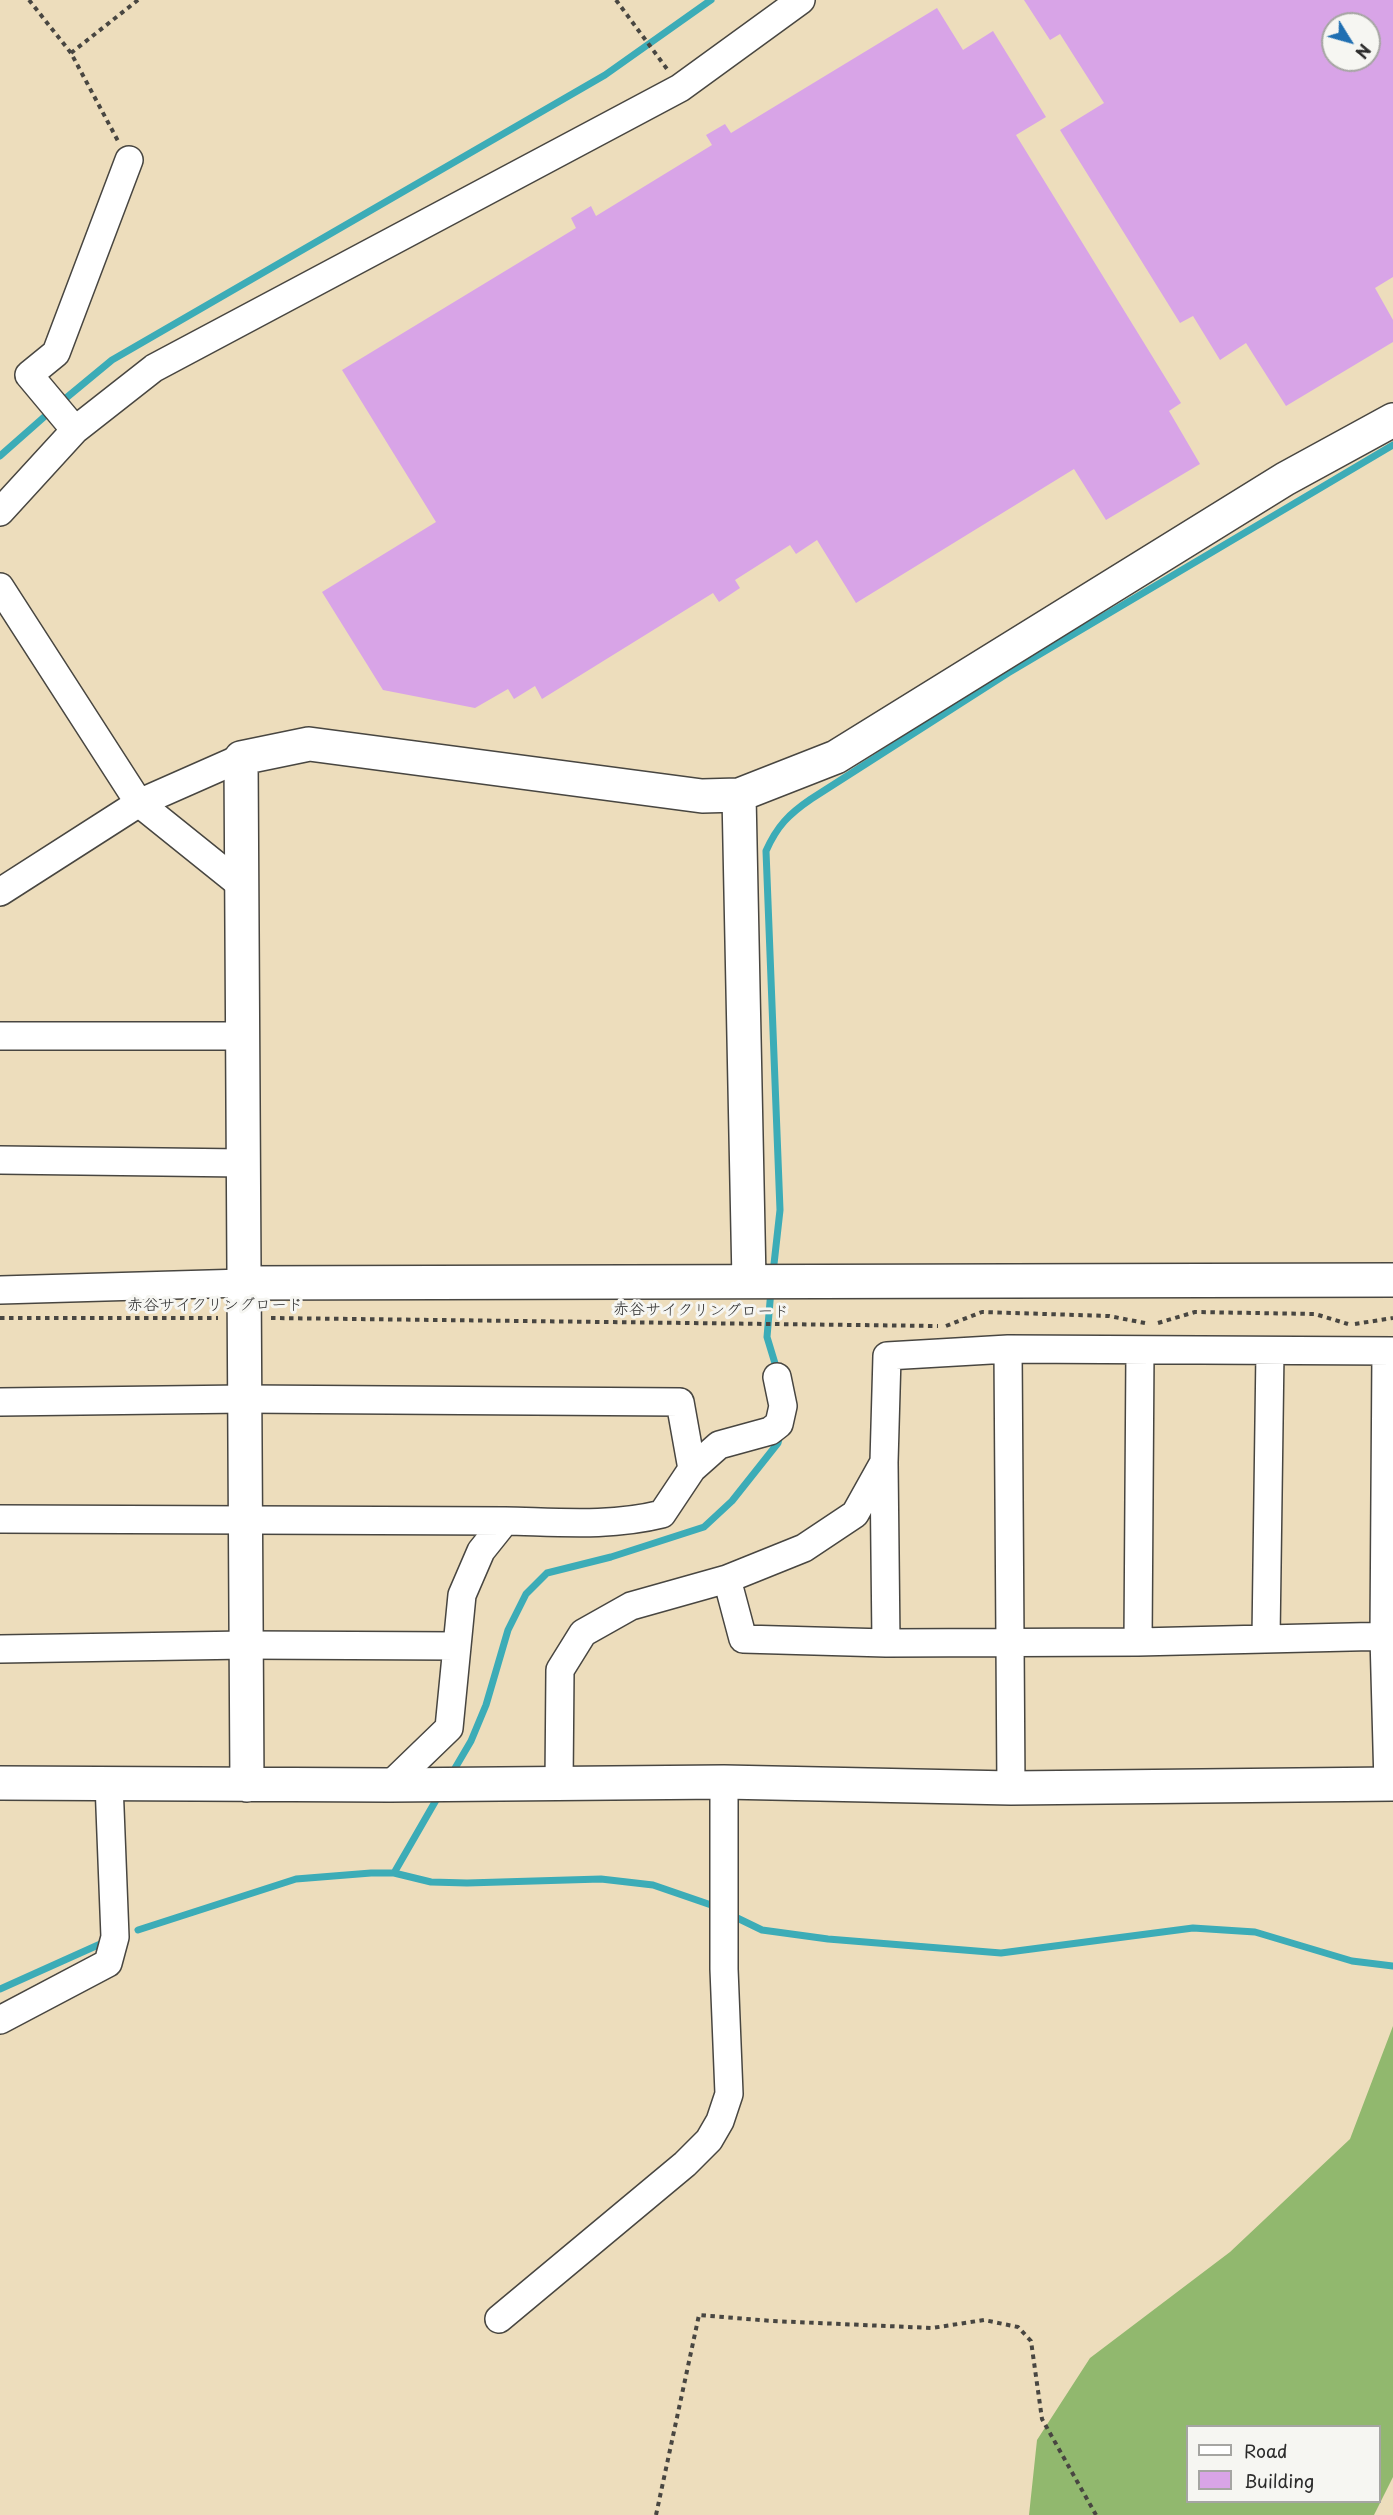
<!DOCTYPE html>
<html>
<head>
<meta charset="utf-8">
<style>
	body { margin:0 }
	#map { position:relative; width:1393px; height:2515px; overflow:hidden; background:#edddbc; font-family:"Playpen Sans",sans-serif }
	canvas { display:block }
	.legend { position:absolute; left:1186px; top:2425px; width:195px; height:78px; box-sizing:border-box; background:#f6f6f2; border:2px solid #a5a5a2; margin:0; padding:8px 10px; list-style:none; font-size:18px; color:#2b2b2b }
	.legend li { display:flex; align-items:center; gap:12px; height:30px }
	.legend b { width:30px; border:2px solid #a5a5a2 }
	.north { position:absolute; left:1321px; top:12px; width:60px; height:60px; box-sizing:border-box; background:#f6f6f2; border:2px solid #a5a5a2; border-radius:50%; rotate:127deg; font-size:16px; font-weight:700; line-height:24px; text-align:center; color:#2b2b2b }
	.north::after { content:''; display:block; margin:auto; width:21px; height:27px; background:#1f6fb2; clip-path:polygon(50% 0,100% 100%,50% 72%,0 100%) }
</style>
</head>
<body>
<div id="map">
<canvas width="1393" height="2515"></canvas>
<ul class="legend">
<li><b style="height:8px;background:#fff"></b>Road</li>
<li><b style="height:16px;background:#d8a4e7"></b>Building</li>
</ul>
<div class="north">N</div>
</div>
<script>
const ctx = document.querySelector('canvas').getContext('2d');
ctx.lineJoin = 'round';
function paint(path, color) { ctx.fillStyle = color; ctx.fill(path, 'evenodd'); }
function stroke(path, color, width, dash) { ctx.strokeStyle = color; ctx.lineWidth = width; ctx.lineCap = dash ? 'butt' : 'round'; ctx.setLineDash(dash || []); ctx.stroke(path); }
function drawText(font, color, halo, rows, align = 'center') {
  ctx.font = font + ' "Playpen Sans","Klee One",sans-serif'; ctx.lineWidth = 6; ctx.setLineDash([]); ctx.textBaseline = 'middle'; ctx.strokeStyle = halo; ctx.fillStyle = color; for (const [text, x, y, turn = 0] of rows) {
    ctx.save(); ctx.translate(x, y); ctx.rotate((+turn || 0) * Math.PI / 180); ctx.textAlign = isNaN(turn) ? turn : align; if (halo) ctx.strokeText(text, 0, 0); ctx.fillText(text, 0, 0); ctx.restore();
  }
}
const forest = new Path2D(`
	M 1393,2026 L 1393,2477 L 1374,2515 L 1029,2515 L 1037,2440 L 1090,2358 L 1230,2252 L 1350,2139 ZM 1188,2426 L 1380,2426 L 1380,2502 L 1188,2502 Z`);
const stream = new Path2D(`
	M 60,403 L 112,360 L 605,75 L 711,0
	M 0,456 L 52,410
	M 773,1273 L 780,1210 L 766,851 C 777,826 789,814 811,799 L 1008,673 L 1393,445
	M 771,1290 L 767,1337 L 777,1370
	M 451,1775 L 471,1741 L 486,1705 L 508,1630 L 526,1594 L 547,1573 L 611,1557 L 704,1527 L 732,1501 L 778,1443 L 780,1435
	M 394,1873 L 439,1795
	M 729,1914 L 762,1930 L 828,1939 L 1001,1953 L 1193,1928 L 1255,1932 L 1352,1961 L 1393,1966
	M 138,1930 L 296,1879 L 371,1873 L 394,1873 L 431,1882 L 467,1883 L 601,1879 L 653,1885 L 717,1907
	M 0,1989 L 107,1941`);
const building = new Path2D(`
	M 1024,0 L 1393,0 L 1393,277 L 1375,288 L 1393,320 L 1393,342 L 1286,406 L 1246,343 L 1220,360 L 1193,316 L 1180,323 L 1060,130 L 1104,103 L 1060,34 L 1050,40 ZM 1333,24 L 1369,24 L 1369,60 L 1333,60 Z
	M 937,8 L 963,50 L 993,31 L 1046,117 L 1016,135 L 1181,403 L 1169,411 L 1200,464 L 1106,520 L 1074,469 L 856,603 L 817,540 L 796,554 L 790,545 L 735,580 L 740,588 L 719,602 L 713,593 L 542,699 L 535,686 L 514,699 L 508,689 L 475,708 L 383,690 L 322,592 L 436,522 L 342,370 L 576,228 L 571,218 L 591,206 L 596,216 L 712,145 L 706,135 L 725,124 L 731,133 Z`);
const path = new Path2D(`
	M 29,0 L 71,53 L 118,141
	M 616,0 L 667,69
	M 71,53 L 138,0
	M 0,1318 L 218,1318
	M 271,1318 L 938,1326
	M 1158,1323 L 1195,1312 L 1315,1314 L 1348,1324
	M 1355,1324 L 1393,1318
	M 946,1326 L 982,1312 L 1109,1316 L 1145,1323
	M 656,2515 L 699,2315 L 772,2321 L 932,2328 L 984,2320 L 1018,2327 L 1031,2341 L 1042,2419 L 1096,2515`);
const minor = new Path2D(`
	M 75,430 L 29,375 L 56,353 L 129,160
	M 0,512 L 75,430 L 154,368 L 680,88 L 801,0
	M 0,587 L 139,803 L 241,885
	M 0,892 L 139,803 L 241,758
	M 0,1036 L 242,1036
	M 0,1160 L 243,1163
	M 0,1290 L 244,1283
	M 1008,1349 L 1011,1788
	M 1386,1351 L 1384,1637 L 1388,1784
	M 0,1402 L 244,1399 L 680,1402 L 692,1469 L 662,1514 C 610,1527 558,1522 505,1521 L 481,1551 L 462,1595 L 449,1728 L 390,1785
	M 884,1463 L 886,1643
	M 692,1469 L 719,1445 L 770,1431 L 779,1424 L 783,1406 L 777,1377
	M 0,1519 L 505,1521
	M 727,1579 L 743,1639 L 886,1643 L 1138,1642 L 1393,1636
	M 1266,1638 L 1270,1351
	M 1138,1642 L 1140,1350
	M 0,1649 L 246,1645 L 457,1646
	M 559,1784 L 560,1670 L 583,1633 L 631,1606 L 727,1579 L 804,1548 L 855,1514 L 884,1462 L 887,1356 L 1008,1349 L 1393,1351
	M 0,2020 L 108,1963 L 115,1937 L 109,1783
	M 499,2319 L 685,2164 L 709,2140 L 720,2121 L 729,2094 L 724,1969 L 724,1782`);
const tertiary = new Path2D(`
	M 739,795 L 749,1281
	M 244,1283 L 1393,1280
	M 0,1783 L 390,1785 L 724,1782 L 1011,1788 L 1393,1784
	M 247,1785 L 241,758 L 309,744 L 702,796 L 739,795 L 836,757 L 1285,479 L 1393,420`);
const streetNames = [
	["赤谷サイクリングロード",215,1306],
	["赤谷サイクリングロード",701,1311,1]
];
paint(forest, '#91b86e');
stroke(stream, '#3cacb7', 7);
paint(building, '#d8a4e7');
stroke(minor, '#484641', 30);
stroke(tertiary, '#484641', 36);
stroke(path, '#484641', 4, [4.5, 4.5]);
stroke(minor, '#fff', 27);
stroke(tertiary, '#fff', 33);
drawText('16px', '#2b2b2b', '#f6f6f2', streetNames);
</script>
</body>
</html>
